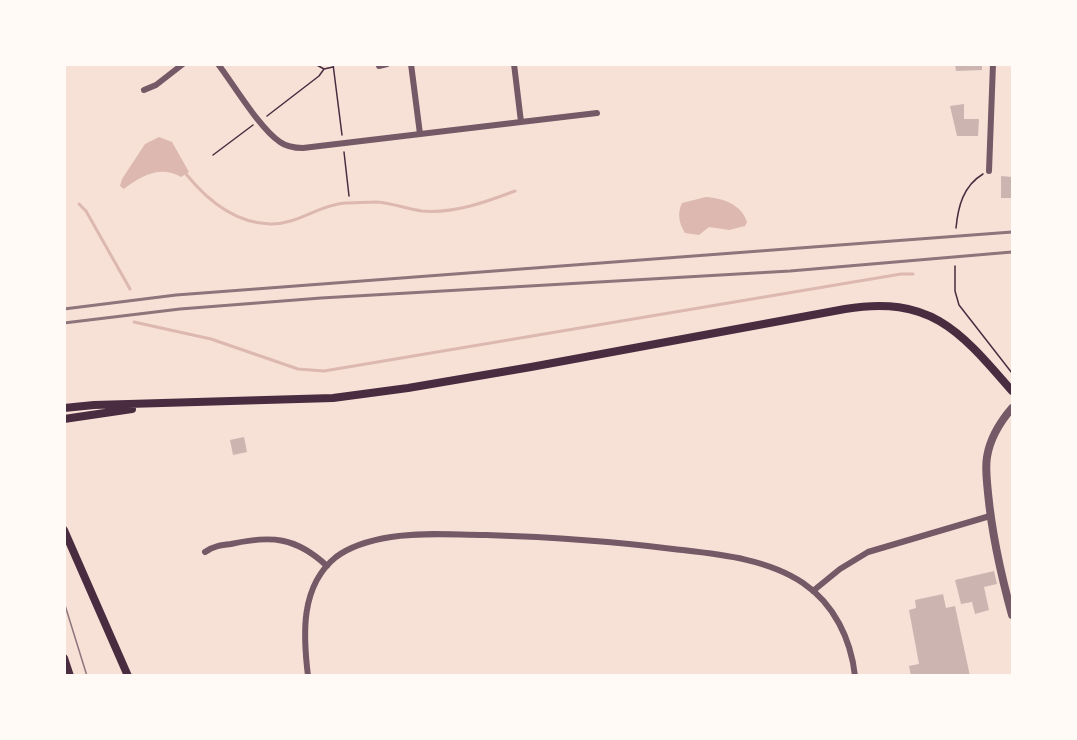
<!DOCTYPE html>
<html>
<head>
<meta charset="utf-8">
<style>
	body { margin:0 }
	#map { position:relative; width:1077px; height:740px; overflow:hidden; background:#f7e1d7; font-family:"Fira Sans",sans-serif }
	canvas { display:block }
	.frame { position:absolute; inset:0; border:66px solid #fffaf5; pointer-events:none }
</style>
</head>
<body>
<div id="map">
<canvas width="1077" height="740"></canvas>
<div class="frame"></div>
</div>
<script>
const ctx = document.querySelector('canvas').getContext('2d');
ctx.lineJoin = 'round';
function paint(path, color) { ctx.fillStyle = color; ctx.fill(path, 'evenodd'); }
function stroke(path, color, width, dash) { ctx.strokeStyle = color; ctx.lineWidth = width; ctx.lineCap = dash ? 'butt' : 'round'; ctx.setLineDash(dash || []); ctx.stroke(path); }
const water = new Path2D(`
	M 159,137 L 172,142 L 189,172 L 181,177 C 160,165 141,176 124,189 L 120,186 L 122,179 L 145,144 Z
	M 706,197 C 723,198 742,205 747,222 L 745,226 L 729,230 L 709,227 L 699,235 L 685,233 C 679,223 677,214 682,203 Z`);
const stream = new Path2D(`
	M 186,174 C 207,200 235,223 270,224 C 297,225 318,205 345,203 C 355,203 366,202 377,202 C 392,203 407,209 422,211 C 453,214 486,202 515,191
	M 79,204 L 86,211 L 130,289
	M 134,322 L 211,339 L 298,369 L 324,371 L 901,274 L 913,274`);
const building = new Path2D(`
	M 955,64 L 982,64 L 982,70 L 956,71 Z
	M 964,104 L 964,119 L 979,119 L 978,136 L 957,136 L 950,106 Z
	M 1001,176 L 1012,177 L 1012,198 L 1001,198 Z
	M 244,437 L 247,452 L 233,455 L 230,440 Z
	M 994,571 L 997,584 L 984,587 L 989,610 L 975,614 L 972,602 L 961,604 L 955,580 Z
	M 943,594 L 946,608 L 955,606 L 970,676 L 911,676 L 909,666 L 919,664 L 909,610 L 916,608 L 915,600 Z`);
const path = new Path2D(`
	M 315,64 L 324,69 L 333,67
	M 333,64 L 342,135
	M 267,116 L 319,76 L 324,69
	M 344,152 L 349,196
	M 213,155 L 253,125
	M 956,228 C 958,207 963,186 983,174
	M 955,266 L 955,291 L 959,305 L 1012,373`);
const minor = new Path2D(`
	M 218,64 C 234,85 260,129 280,142 C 287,147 294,148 303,148 L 521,122 L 514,64
	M 411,64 L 420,134
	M 379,66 L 387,64
	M 144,90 L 156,85 L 183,64
	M 521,122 L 597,113
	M 989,171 L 993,64
	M 205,552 C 213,546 222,545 231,544 C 271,535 296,537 327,566
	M 813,591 L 840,569 L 868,552 L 990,516
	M 308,676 C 303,635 300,586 336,557 C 352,545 372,540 391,537 C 422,532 455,535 486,535 C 549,537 611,541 673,549 C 716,554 766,558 803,583 C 834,604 851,639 855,676`);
const tertiary = new Path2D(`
	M 1012,408 C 1000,422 990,438 987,457 C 985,469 987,481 988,493 C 992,535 1001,575 1012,615`);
const secondary = new Path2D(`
	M 64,408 L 94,405 L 333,398 L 408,388 L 531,367 L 845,309 C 931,295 960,331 1012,391
	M 64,419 L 132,409
	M 64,530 L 128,676
	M 64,658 L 70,676`);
const tram = new Path2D(`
	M 64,602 L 87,676`);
const rail = new Path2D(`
	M 64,309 L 176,295 L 1012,232
	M 64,323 L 180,309 L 321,298 L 790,271 L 1012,252`);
paint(water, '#dcb8b0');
stroke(stream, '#dcb8b0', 3);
paint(building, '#ccb4b1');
stroke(path, '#4a2c40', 1.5);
stroke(minor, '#755966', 6);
stroke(tertiary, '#755966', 8);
stroke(secondary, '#4a2c40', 8);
stroke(tram, '#8f747c', 1.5);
stroke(rail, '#8f747c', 3);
</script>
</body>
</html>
